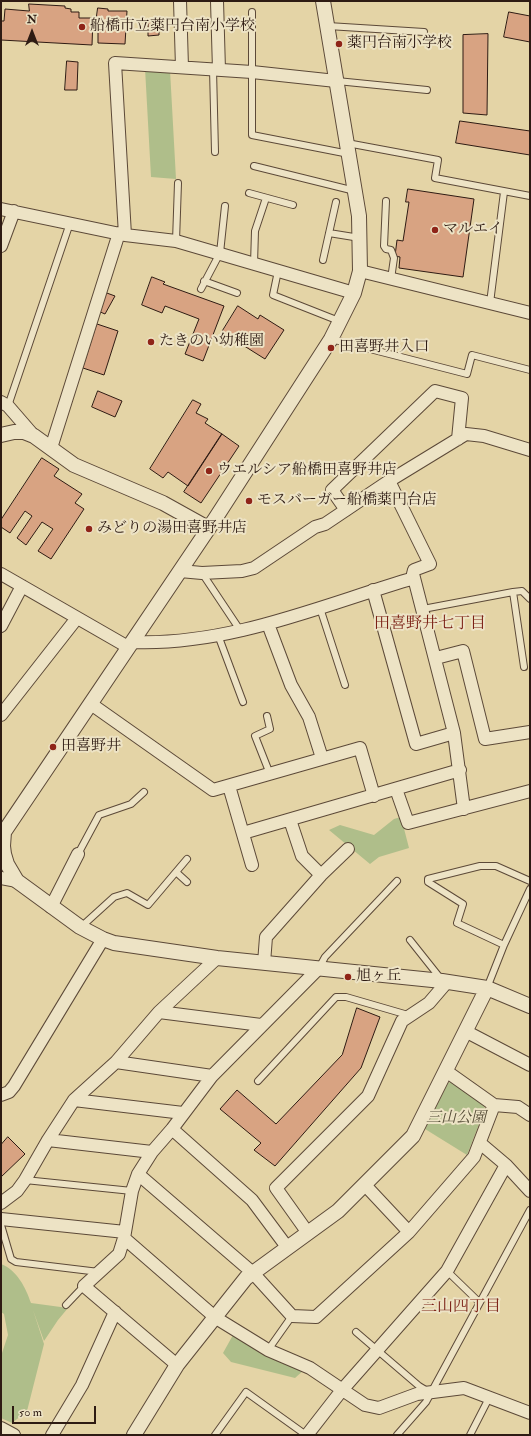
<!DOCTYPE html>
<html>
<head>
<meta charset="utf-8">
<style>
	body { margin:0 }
	#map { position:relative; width:531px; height:1436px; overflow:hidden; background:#e4d4a6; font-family:"IM FELL Double Pica",serif }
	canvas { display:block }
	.frame { position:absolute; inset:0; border:2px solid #2e1b13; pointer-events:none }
	.north { position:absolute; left:12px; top:12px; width:40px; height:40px; -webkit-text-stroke:3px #ede3c5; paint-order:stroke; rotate:0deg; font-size:11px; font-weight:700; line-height:16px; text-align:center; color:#2e1b13 }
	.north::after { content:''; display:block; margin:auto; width:14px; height:18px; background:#2e1b13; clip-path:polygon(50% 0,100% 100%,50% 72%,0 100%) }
	.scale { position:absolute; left:12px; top:1406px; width:84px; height:18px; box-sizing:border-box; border:2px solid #2e1b13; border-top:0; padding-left:5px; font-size:12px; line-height:14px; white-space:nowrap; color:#2e1b13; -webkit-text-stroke:3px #ede3c5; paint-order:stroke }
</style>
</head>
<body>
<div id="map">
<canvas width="531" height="1436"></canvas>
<div class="frame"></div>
<div class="north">N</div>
<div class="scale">50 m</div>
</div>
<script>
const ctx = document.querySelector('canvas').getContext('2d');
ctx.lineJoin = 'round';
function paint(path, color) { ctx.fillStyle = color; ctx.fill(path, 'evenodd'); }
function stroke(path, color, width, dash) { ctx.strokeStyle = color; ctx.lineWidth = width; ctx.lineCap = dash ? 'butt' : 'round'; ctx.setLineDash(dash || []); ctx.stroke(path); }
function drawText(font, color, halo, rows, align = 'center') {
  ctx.font = font + ' "IM FELL Double Pica","Noto Serif JP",serif'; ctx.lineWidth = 4; ctx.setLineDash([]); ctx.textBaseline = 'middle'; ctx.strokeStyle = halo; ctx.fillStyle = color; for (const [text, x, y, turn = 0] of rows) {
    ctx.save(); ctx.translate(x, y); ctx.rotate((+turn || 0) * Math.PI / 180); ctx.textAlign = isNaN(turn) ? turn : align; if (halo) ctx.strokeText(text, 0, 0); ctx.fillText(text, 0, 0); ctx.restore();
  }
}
const green = new Path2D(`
	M 145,68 L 170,70 L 176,179 L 151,177 Z
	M 401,817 L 409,848 L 379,857 L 370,864 L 329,830 L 340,825 L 374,835 L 394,819 Z
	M 453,1081 L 484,1104 L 485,1109 L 467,1155 L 425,1129 L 448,1083 Z
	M 1,1264 C 17,1270 26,1288 31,1303 L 68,1308 L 58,1320 L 44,1341 L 33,1310 L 44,1344 L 27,1411 L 12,1423 L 1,1418 L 1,1356 L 8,1335 L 4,1314 L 1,1312 Z
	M 233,1335 L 304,1370 L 295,1378 L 231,1362 L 223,1353 Z`);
const building = new Path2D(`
	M 29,4 L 65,6 L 65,8 L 71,9 L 71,12 L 79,12 L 79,18 L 93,18 L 92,45 L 1,40 L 1,21 L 4,21 L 5,9 L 29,11 Z
	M 98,8 L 108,9 L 108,11 L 127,11 L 125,44 L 98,43 L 98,30 L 95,30 Z
	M 509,12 L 530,16 L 530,42 L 504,37 Z
	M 159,19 L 159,35 L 148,36 L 148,20 Z
	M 488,34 L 487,115 L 463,113 L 463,35 Z
	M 67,61 L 78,62 L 77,90 L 65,90 Z
	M 460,121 L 530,131 L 530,155 L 456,143 Z
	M 408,189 L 474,199 L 463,277 L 399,268 L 400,257 L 395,256 L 397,240 L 403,241 L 409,202 L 406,202 Z
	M 152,277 L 165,282 L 163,284 L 224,306 L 203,361 L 185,354 L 199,319 L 165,306 L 162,313 L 142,305 Z
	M 104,292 L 115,296 L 105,314 L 98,311 Z
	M 238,306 L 258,319 L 260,315 L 284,330 L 265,359 L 222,332 Z
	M 97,324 L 118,331 L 104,375 L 83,368 Z
	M 98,391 L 122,401 L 115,417 L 92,407 Z
	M 193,400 L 201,404 L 196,413 L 208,419 L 205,423 L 222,434 L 188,486 L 168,472 L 163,478 L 150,469 Z
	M 222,434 L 239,446 L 201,503 L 184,492 Z
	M 42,458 L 59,469 L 54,476 L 82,494 L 75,503 L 84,509 L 51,559 L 38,551 L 53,529 L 42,522 L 26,545 L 17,538 L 32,516 L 25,511 L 10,533 L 1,527 L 1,520 Z
	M 357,1008 L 380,1017 L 361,1068 L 275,1166 L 254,1150 L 261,1143 L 220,1109 L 237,1090 L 276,1124 L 342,1055 Z
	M 8,1137 L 25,1154 L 1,1177 L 1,1145 Z`);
const service = new Path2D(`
	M 252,12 L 252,135 L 349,154
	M 328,26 L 424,32
	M 213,69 L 215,152
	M 337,81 L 427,90
	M 347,143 L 438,160 L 435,178 L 530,196
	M 254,166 L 355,191
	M 249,193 L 293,205
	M 386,201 L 384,246 L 386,249 L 391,250 L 394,258 L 391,279
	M 329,233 L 360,238
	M 176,241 L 178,183
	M 323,260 L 336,202
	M 254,264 L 255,231 L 266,198
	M 278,271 L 273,295 L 339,321
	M 204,281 L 237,293
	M 201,289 L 220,253 L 225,206
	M 490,303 L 504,192
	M 331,339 L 467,374 L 472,355 L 530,370
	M 8,406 L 70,223
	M 202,573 L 240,630
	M 513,592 L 524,667
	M 320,608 L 345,685
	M 423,609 L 513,592 L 522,591 L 530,599
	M 218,635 L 243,702
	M 267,716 L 270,729 L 255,736 L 270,774
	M 78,854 L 99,815 L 131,804 L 144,792
	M 176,872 L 187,882
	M 81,927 L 114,897 L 127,893 L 148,905 L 187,859
	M 410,940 L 441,979
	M 504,945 L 457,923 L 463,904 L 428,882 L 428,879 L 480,866 L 496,866 L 530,881
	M 319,968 L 325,957 L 397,881
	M 487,988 L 504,945 L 530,889
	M 258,1081 L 336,997 L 346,997 L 408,1015
	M 25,1180 L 132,1191
	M 1,1225 L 11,1259 L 16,1262 L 99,1272
	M 447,1271 L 479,1302
	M 66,1305 L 84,1286
	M 356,1332 L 419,1386 L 429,1392
	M 268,1350 L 292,1316
	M 215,1435 L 246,1392 L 306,1435
	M 397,1435 L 426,1402 L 530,1210
	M 470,1435 L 489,1398`);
const minor = new Path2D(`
	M 180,1 L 182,67
	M 217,1 L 219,70
	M 1,209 L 125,235 L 176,241 L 354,293
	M 125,235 L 115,63 L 252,72 L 336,81
	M 1,246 L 14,211
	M 360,271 L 530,313
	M 1,402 L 8,406 L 34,436
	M 51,448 L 119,233
	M 389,481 L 430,564 L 414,570 L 413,574 L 454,733 L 464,809
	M 346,510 L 332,490 L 435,391 L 462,398 L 458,439
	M 180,571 L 202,573 L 242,571 L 254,568 L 315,527 L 325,524 L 389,481 L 466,434 L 484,436 L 530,450
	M 1,574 L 128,647
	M 373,590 L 416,744 L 454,733
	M 268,624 L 291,685 L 309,717 L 322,758
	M 1,626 L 22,586
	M 132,642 C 230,646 322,605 414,578
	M 436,658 L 463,651 L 485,739 L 530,732
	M 91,704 L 213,790 L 360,748 L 374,796
	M 1,715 L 77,618
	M 229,786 L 252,865
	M 396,789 L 408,823 L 530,791
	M 290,820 L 302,856 L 321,875
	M 243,833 L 460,770
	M 1,878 L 17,881
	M 51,907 L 78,854
	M 264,963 L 266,937 L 321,875 L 348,849
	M 159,1012 L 261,1025
	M 467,1032 L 530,1065
	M 116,1062 L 212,1076
	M 446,1071 L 494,1105 L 518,1107 L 530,1115
	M 1,1095 L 9,1092 L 14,1086 L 103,939
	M 74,1100 L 183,1113
	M 172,1129 L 252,1200 L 287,1247
	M 48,1140 L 152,1152
	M 480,1143 L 506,1165 L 530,1191
	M 138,1174 L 253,1273 L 292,1316 L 316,1317 L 409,1232 L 474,1157 L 494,1105
	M 365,1185 L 409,1232
	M 1,1203 L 17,1191 L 25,1180 L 48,1140 L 74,1100 L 116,1062 L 159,1012 L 217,958
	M 1,1219 L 125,1232
	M 308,1233 L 276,1188 L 368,1096 L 402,1021 L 429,1003 L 447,982
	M 124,1238 L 216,1318 L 268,1350 L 310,1368 L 365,1405 L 379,1408 L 417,1394 L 464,1388 L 530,1413
	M 177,1365 L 84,1286 L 119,1254 L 124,1238 L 132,1191 L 138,1174 L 152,1152 L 172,1129 L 212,1076 L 319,968
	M 1,1428 L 14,1435
	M 52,1435 L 82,1385 L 115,1312
	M 307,1435 L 342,1390 L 447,1271 L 506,1165`);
const tertiary = new Path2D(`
	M 323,1 L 359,216 L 360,271 L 354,293 L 331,339 L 215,519 L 4,832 L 3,846 L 4,854 L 7,864 L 17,881 L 80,927 L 103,939 L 114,943 L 217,958 L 442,981 L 487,988 L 530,1006
	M 1,435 L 14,432 L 24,432 L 34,436 L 74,465 L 163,503 L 208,528
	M 134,1435 L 177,1365 L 246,1278 L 338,1211 L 413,1136 L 487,988`);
const markers = [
	[82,27,4,"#8f2418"],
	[339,44,4,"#8f2418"],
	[435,230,4,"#8f2418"],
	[151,342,4,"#8f2418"],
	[331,348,4,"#8f2418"],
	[209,471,4,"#8f2418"],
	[249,501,4,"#8f2418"],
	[89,529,4,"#8f2418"],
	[53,747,4,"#8f2418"],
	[348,977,4,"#8f2418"]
];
const poiNames = [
	["船橋市立薬円台南小学校",90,27],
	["薬円台南小学校",347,44],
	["マルエイ",443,230],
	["たきのい幼稚園",159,342],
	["田喜野井入口",339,348],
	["ウエルシア船橋田喜野井店",217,471],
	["モスバーガー船橋薬円台店",257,501],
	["みどりの湯田喜野井店",97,529],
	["田喜野井",61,747],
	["旭ヶ丘",356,977]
];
const parkNames = [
	["三山公園",456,1119]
];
const neighbourhoodNames = [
	["田喜野井七丁目",430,625],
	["三山四丁目",461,1308]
];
paint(green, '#afbe8a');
paint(building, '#d8a382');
stroke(building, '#2e1b13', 1);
stroke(service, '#5c4938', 8);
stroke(minor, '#5c4938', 14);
stroke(tertiary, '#5c4938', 16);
stroke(service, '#ede3c5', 6);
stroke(minor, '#ede3c5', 12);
stroke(tertiary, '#ede3c5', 14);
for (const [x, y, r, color] of markers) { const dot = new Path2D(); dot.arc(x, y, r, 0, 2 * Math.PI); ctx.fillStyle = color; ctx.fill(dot); stroke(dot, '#ede3c5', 1.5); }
drawText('15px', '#2e1b13', '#ede3c5', poiNames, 'left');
drawText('italic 15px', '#554c37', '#ede3c5', parkNames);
drawText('16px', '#7a1f14', '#ede3c5', neighbourhoodNames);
</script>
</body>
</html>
